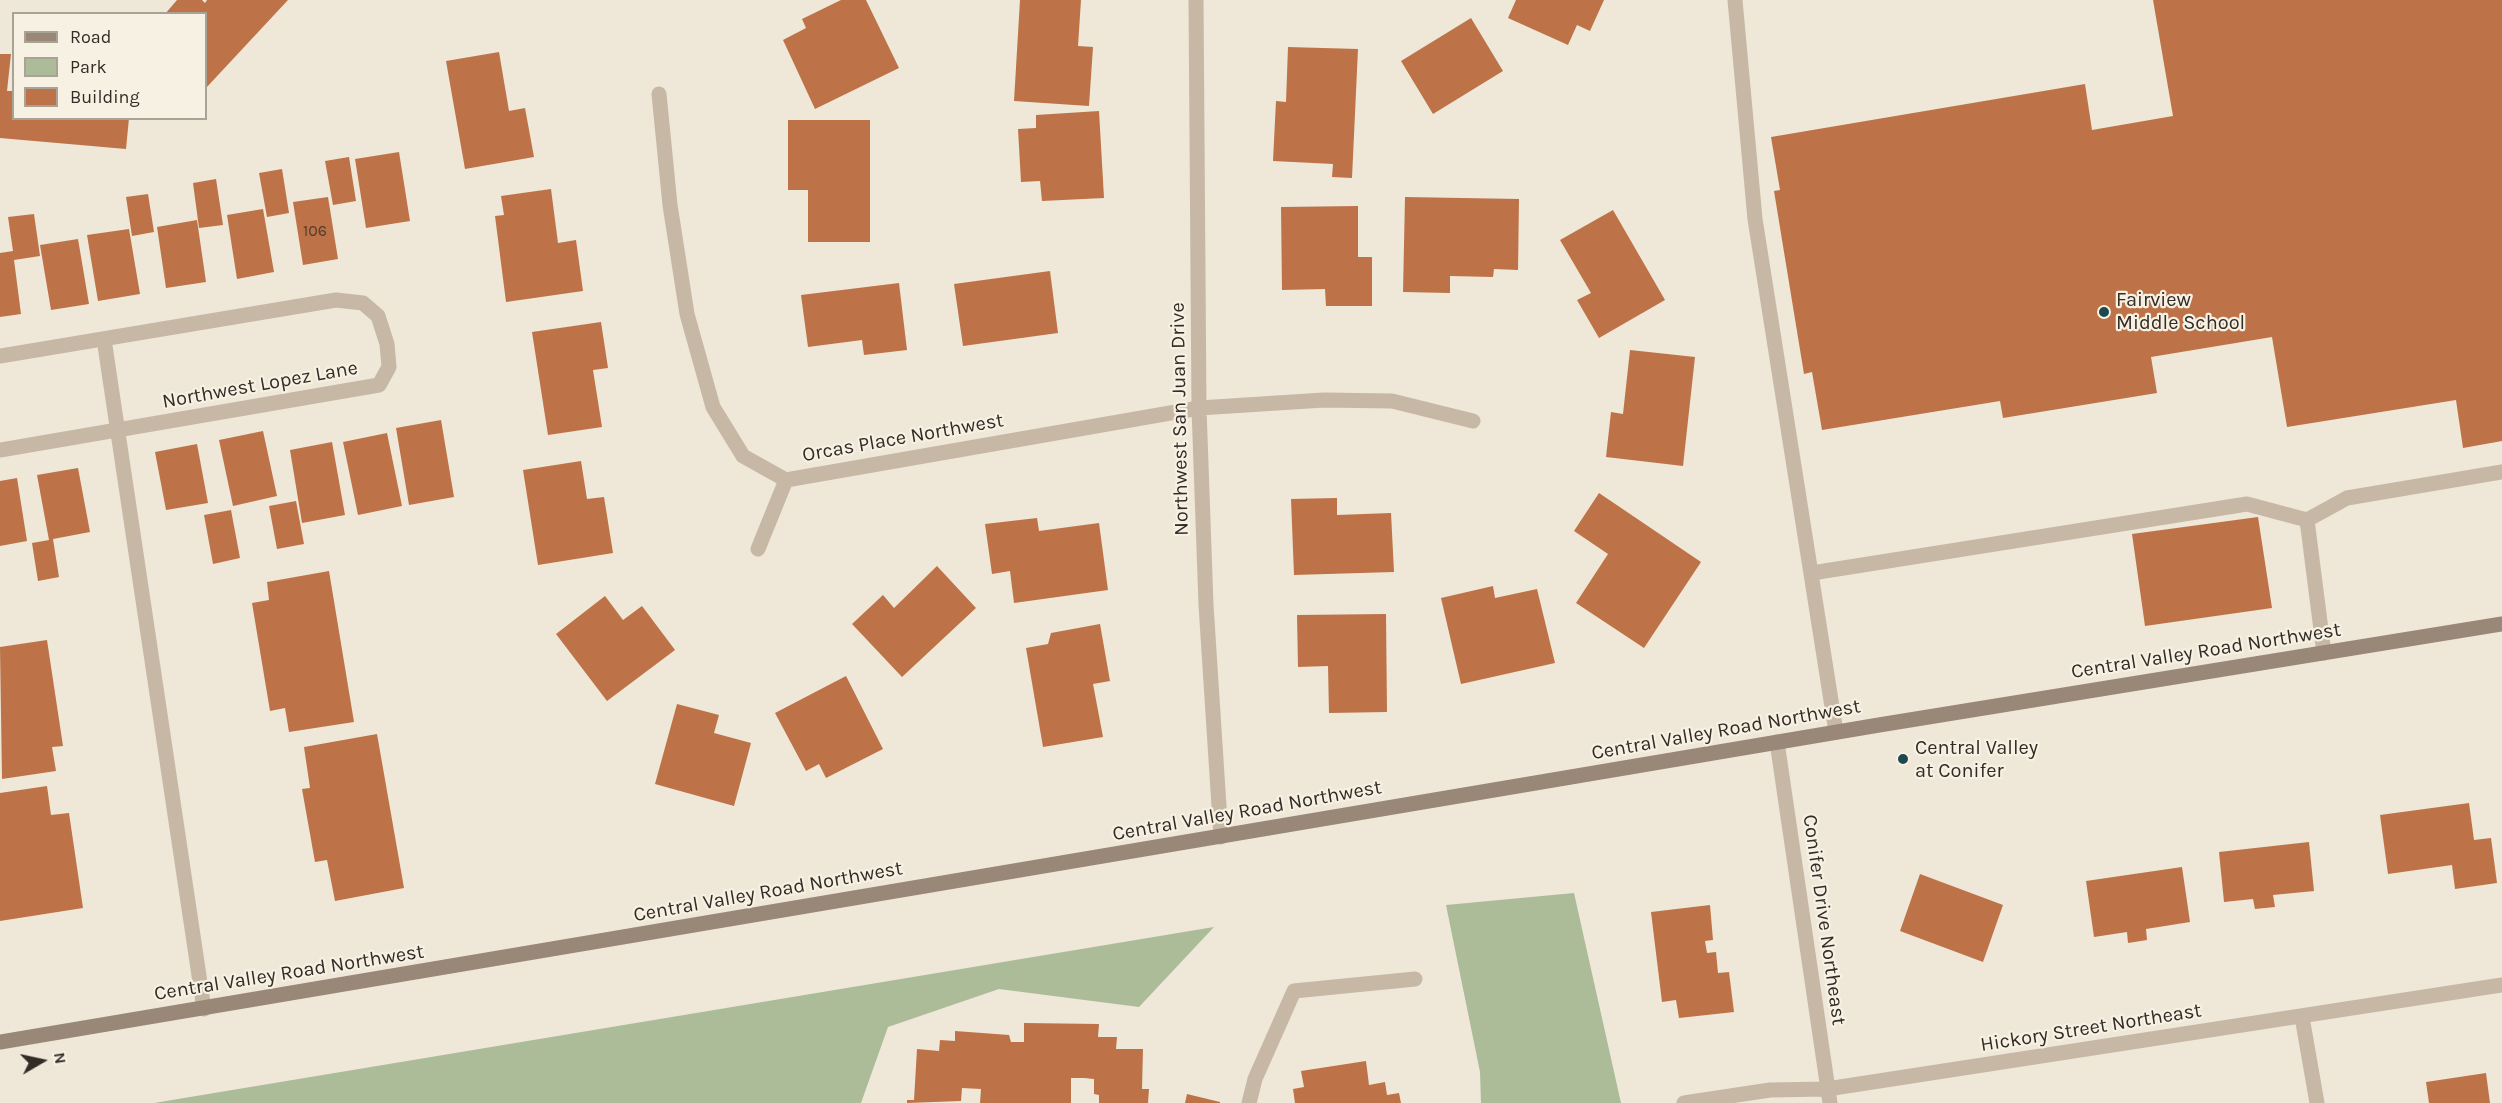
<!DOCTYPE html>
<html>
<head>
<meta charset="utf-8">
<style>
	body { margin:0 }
	#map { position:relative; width:2502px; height:1103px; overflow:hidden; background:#efe7d8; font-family:Karla,sans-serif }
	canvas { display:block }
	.legend { position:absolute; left:12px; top:12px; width:195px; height:108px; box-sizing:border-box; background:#f7f1e3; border:2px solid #a8a297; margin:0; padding:8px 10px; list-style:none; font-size:18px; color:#322b26 }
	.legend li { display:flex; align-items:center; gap:12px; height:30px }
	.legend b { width:30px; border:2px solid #a8a297 }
	.north { position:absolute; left:12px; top:1031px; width:60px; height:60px; -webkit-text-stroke:4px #f7f1e3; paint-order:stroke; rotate:81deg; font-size:16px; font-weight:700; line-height:24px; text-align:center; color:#322b26 }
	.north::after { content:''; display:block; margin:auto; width:21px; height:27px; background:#322b26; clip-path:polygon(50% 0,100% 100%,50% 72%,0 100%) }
</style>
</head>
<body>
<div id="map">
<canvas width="2502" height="1103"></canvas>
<ul class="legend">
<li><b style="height:8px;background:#998777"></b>Road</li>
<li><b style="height:16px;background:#acbc99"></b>Park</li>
<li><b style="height:16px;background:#bd7347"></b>Building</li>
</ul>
<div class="north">N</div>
</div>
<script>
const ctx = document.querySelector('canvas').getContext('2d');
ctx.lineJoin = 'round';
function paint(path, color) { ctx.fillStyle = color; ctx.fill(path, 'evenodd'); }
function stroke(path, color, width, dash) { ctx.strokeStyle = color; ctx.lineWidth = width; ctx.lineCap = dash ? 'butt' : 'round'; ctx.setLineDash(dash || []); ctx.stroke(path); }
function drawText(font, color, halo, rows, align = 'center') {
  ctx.font = font + ' Karla,sans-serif'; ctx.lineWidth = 4.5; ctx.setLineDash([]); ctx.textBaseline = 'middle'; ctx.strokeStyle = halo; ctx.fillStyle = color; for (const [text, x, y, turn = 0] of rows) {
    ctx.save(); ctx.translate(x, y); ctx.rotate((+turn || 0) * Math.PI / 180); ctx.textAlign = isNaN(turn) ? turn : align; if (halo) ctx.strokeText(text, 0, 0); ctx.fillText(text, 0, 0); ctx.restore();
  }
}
const green = new Path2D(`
	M 1574,893 L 1621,1103 L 1481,1103 L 1480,1072 L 1446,905 Z
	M 1214,927 L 1139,1007 L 999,989 L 888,1027 L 861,1103 L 154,1103 Z`);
const building = new Path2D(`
	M 177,0 L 202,0 L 205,3 L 207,0 L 288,0 L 206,88 L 206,14 L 165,14 Z
	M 841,0 L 866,0 L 899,68 L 815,109 L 783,40 L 806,28 L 802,19 Z
	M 1020,0 L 1081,0 L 1078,46 L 1093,47 L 1089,106 L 1014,101 Z
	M 1516,0 L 1604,0 L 1590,31 L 1577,25 L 1568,45 L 1508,18 Z
	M 2153,0 L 2502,0 L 2502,441 L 2463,448 L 2456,400 L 2287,427 L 2272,337 L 2151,357 L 2157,393 L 2003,418 L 2000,401 L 1822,430 L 1812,372 L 1804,374 L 1774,191 L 1780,190 L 1771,137 L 2085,84 L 2092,130 L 2173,116 Z
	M 1471,18 L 1503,71 L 1433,114 L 1401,61 Z
	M 1288,47 L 1358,49 L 1352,178 L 1332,177 L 1333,164 L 1273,161 L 1276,101 L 1286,102 Z
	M 499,52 L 509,111 L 525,108 L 534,157 L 465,169 L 446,61 Z
	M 0,54 L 11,54 L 7,91 L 14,91 L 14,118 L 129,118 L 126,149 L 0,138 Z
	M 1099,111 L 1104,198 L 1042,201 L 1040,181 L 1021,182 L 1018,129 L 1036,128 L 1036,115 Z
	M 788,120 L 870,120 L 870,242 L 808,242 L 808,190 L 788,190 Z
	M 399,152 L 410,221 L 366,228 L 355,159 Z
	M 349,157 L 356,201 L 333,205 L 325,161 Z
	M 282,169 L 289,213 L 267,217 L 259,173 Z
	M 216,179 L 223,225 L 199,228 L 193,183 Z
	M 551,189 L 558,243 L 576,240 L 583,291 L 506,302 L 495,216 L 504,215 L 501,196 Z
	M 148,194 L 154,232 L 132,236 L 126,197 Z
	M 328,197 L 338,259 L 303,265 L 293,202 Z
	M 1405,197 L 1519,199 L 1518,270 L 1494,269 L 1493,277 L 1450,276 L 1450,293 L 1403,292 Z
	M 1358,206 L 1358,257 L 1372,257 L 1372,306 L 1326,306 L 1325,289 L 1282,290 L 1281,207 Z
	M 263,209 L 274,272 L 237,279 L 227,215 Z
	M 1613,210 L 1665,300 L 1599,338 L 1577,300 L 1591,293 L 1560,240 Z
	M 34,214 L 40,256 L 14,260 L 21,314 L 0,317 L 0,253 L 13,251 L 8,217 Z
	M 197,220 L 206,282 L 166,288 L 157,227 Z
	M 129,229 L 140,294 L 98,301 L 87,235 Z
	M 78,239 L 89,304 L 51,310 L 40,245 Z
	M 1050,271 L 1058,333 L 963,346 L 954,284 Z
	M 899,283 L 907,350 L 864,355 L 862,340 L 808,347 L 801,295 Z
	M 601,322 L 608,368 L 593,370 L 602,427 L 548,435 L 532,332 Z
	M 1630,350 L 1695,357 L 1683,466 L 1606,457 L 1611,412 L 1623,414 Z
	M 441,420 L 454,497 L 409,505 L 396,428 Z
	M 263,431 L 277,496 L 233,506 L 219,440 Z
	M 387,433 L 402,506 L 358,515 L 343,442 Z
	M 332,442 L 345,515 L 302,523 L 290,450 Z
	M 197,444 L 208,503 L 166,510 L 155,452 Z
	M 581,461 L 587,499 L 604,497 L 613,553 L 538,565 L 523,470 Z
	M 78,468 L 90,532 L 53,539 L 59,577 L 38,581 L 32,543 L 49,540 L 37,475 Z
	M 17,478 L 27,541 L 0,546 L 0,481 Z
	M 1599,493 L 1701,562 L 1644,648 L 1576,603 L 1608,554 L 1574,531 Z
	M 1337,498 L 1337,515 L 1391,513 L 1394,572 L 1294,575 L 1291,499 Z
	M 296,501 L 304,544 L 277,549 L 269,506 Z
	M 231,510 L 240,558 L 213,564 L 204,515 Z
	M 2258,517 L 2272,608 L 2145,626 L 2132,534 Z
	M 1037,518 L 1039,531 L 1099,523 L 1108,590 L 1014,603 L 1010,571 L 992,574 L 985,524 Z
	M 937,566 L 976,608 L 902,677 L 852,624 L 883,595 L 894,608 Z
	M 329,571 L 354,722 L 289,732 L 285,708 L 270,711 L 252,603 L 269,600 L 267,582 Z
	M 1493,586 L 1495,598 L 1537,589 L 1555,663 L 1461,684 L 1441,598 Z
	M 605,596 L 623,620 L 642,606 L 675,650 L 607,701 L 556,634 Z
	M 1386,614 L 1387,712 L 1329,713 L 1328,666 L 1298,667 L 1297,615 Z
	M 1100,624 L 1110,681 L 1093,684 L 1103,737 L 1043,747 L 1026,648 L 1048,644 L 1051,633 Z
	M 47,640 L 63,746 L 52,747 L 56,771 L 2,779 L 0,647 Z
	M 846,676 L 883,749 L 826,778 L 819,764 L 806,771 L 775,713 Z
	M 677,704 L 719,715 L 714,733 L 751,743 L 734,806 L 655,784 Z
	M 377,734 L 404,888 L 335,901 L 327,860 L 315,862 L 302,789 L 310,788 L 304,747 Z
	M 47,786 L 51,815 L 69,813 L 83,908 L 0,921 L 0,793 Z
	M 2469,803 L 2474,840 L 2491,838 L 2497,883 L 2455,889 L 2452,865 L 2388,874 L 2380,815 Z
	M 2309,842 L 2314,891 L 2273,895 L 2275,907 L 2255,909 L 2253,899 L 2224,902 L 2219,852 Z
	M 2182,867 L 2190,922 L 2146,929 L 2147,940 L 2128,943 L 2127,932 L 2094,937 L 2086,881 Z
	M 1920,874 L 2003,905 L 1983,962 L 1900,931 Z
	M 1710,905 L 1713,940 L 1705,941 L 1707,953 L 1716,952 L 1718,973 L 1729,972 L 1734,1012 L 1679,1018 L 1676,1000 L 1662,1002 L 1651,912 Z
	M 1024,1023 L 1099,1024 L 1098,1037 L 1117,1037 L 1116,1049 L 1143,1049 L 1142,1089 L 1149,1089 L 1148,1103 L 1099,1103 L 1099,1095 L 1094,1094 L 1094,1079 L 1084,1078 L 1071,1078 L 1071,1103 L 980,1103 L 981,1089 L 962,1088 L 961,1101 L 907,1103 L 907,1100 L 914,1100 L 917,1049 L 939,1051 L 940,1040 L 955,1041 L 955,1031 L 1009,1035 L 1011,1042 L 1024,1042 Z
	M 1366,1061 L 1369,1085 L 1385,1082 L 1387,1095 L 1399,1093 L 1401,1103 L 1295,1103 L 1293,1089 L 1304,1087 L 1301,1071 Z
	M 2486,1073 L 2490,1103 L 2429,1103 L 2426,1082 Z
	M 1187,1094 L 1220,1102 L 1220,1103 L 1185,1103 Z`);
const lane = new Path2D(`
	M 1735,0 L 1755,219 L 1836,732
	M 2307,520 L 2324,653
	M 1812,573 L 2247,504 L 2307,520 L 2347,498 L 2502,472
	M 1249,1103 L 1255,1079 L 1294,991 L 1415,979`);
const street = new Path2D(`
	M 1196,0 L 1199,408 L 1206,605 L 1221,837
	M 659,94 L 670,205 L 687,314 L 713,407 L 743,456 L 786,480 L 1199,408 L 1324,400 L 1392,401 L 1473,421
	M 104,339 L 204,1009
	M 0,356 L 336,300 L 363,303 L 378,316 L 387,344 L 389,367 L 379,385 L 0,450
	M 758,549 L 786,480
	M 1777,742 L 1830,1103
	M 2302,1017 L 2317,1103
	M 1684,1103 L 1770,1090 L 1827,1089 L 2502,985`);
const secondary = new Path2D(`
	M 0,1042 L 1879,725 L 2502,624`);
const markers = [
	[2104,312,6,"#1e4750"],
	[1903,759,6,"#1e4750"]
];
const numberNames = [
	["106",315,231]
];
const poiNames = [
	["Fairview",2116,300],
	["Middle School",2116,323],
	["Central Valley",1915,748],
	["at Conifer",1915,771]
];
const streetNames = [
	["Northwest Lopez Lane",260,385,-10],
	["Northwest San Juan Drive",1180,419,-91],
	["Orcas Place Northwest",903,438,-10],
	["Central Valley Road Northwest",2206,651,-9],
	["Central Valley Road Northwest",1726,730,-10],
	["Central Valley Road Northwest",1247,811,-10],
	["Central Valley Road Northwest",768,892,-10],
	["Conifer Drive Northeast",1824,920,82],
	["Central Valley Road Northwest",289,973,-9],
	["Hickory Street Northeast",2091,1028,-9]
];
paint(green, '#acbc99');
paint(building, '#bd7347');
stroke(lane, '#c6b8a5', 15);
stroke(street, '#c6b8a5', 15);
stroke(secondary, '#998777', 15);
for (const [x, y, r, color] of markers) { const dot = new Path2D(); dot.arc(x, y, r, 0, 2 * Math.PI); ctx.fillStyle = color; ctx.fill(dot); stroke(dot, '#f7f1e3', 2); }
drawText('16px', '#553d2e', null, numberNames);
drawText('20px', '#322b26', '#f7f1e3', poiNames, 'left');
drawText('20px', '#322b26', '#f7f1e3', streetNames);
</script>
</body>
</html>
